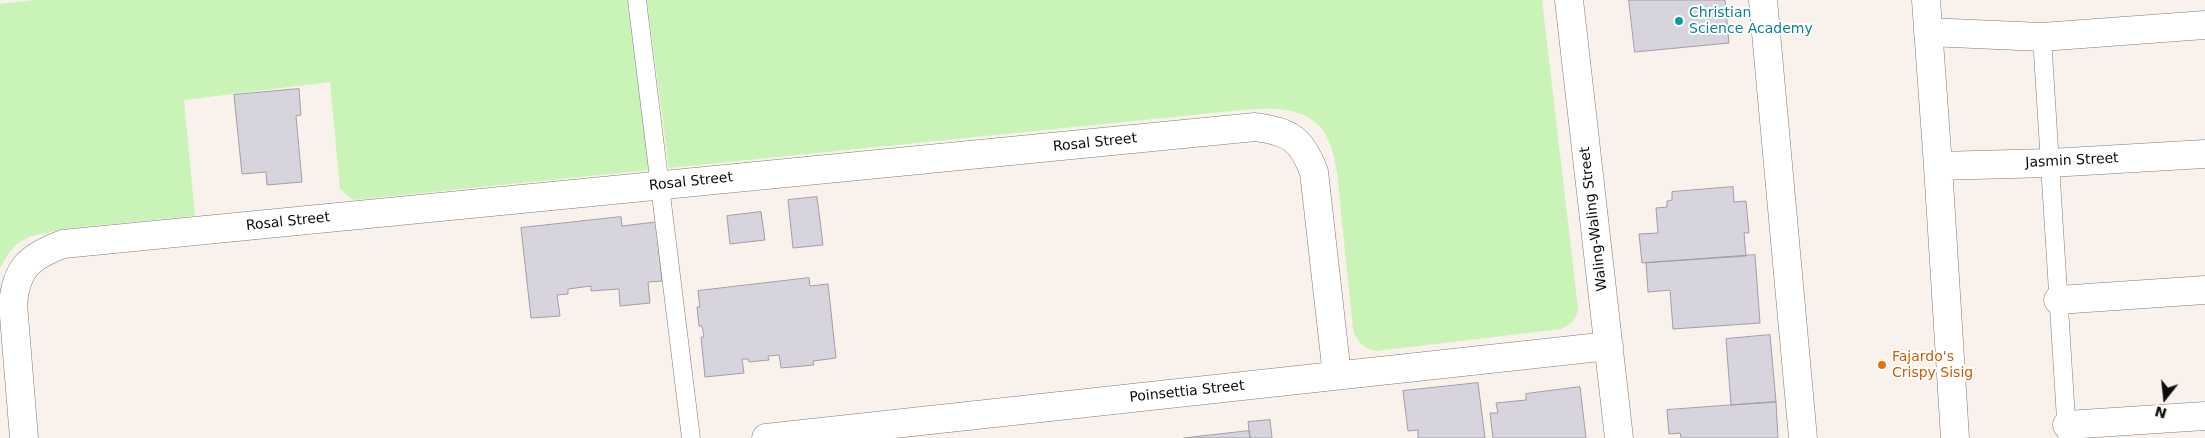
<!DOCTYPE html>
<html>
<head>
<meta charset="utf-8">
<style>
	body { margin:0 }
	#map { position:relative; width:2205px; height:438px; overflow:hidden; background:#f9f1eb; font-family:"DejaVu Sans",sans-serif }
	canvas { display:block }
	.north { position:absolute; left:2140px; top:373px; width:50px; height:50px; -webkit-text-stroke:4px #fff; paint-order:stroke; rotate:196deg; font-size:14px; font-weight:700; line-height:20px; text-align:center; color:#0e0b09 }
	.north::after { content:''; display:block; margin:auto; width:18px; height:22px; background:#0e0b09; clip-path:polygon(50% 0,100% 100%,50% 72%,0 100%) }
</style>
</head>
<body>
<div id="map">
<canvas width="2205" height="438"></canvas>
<div class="north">N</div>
</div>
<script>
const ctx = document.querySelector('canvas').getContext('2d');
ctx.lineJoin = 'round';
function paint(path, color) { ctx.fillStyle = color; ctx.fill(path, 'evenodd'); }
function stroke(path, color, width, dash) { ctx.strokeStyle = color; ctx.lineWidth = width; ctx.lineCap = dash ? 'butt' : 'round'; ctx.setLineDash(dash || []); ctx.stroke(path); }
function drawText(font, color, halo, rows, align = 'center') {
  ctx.font = font + ' "DejaVu Sans",sans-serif'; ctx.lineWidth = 4; ctx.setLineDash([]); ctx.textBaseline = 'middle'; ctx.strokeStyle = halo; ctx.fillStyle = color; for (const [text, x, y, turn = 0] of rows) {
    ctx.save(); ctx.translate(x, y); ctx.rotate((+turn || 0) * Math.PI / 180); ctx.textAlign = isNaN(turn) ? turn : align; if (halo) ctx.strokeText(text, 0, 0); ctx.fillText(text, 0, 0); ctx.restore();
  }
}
const green = new Path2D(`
	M 34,0 L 627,0 L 649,170 L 353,200 L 340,189 L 330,82 L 184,100 L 195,216 L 70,228 L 31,236 L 18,243 L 8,254 L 0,268 L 0,4 Z
	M 647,0 L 1542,0 L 1578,308 C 1576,320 1572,324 1561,329 L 1376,351 C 1363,348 1358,342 1353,330 C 1350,297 1346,264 1343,231 C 1339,203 1340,150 1321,128 C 1301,105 1269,108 1242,110 L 669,168 Z`);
const building = new Path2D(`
	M 1629,0 L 1725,0 L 1729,43 L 1635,52 Z
	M 299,89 L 301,115 L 296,116 L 302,182 L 267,185 L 266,172 L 242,174 L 234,95 Z
	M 1733,187 L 1734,202 L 1746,201 L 1749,233 L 1744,233 L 1746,256 L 1642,263 L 1639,234 L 1658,233 L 1656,208 L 1667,207 L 1667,201 L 1672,200 L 1672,192 Z
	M 817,197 L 823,245 L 793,248 L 788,200 Z
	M 761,212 L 765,240 L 730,244 L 727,216 Z
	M 621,217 L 622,226 L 656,222 L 662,281 L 648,282 L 650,303 L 620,306 L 619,289 L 591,291 L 591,286 L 568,289 L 568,294 L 557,295 L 560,316 L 531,318 L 521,228 Z
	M 1755,255 L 1760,323 L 1673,329 L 1670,290 L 1648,292 L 1646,263 Z
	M 809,278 L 810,286 L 828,284 L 836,358 L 813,361 L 814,365 L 781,368 L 779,355 L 768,356 L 769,360 L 749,362 L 748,359 L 742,359 L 744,373 L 705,377 L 701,337 L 704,337 L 702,326 L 699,326 L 697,307 L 700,307 L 698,291 Z
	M 1770,335 L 1776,402 L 1731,405 L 1726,339 Z
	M 1478,383 L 1485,438 L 1418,438 L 1418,430 L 1408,431 L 1403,391 Z
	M 1580,387 L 1586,438 L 1493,438 L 1490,413 L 1498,413 L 1496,403 L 1526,400 L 1526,394 Z
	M 1776,402 L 1778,438 L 1681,438 L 1680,433 L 1669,434 L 1667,410 Z
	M 1270,420 L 1272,438 L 1250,438 L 1248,422 Z
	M 1249,431 L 1250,438 L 1184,438 Z`);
const service = new Path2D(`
	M 637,0 L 691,438
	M 2042,37 L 2067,435`);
const minor = new Path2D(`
	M 1569,0 L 1619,438
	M 1763,0 L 1803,438
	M 1926,0 L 1938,166 L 1955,438
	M 1928,32 L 2042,37 L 2205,25
	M 1938,166 L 2050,163 L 2205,154
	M 2058,300 L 2205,290
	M 2067,425 L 2205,416
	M 24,438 L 13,304 C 16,268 29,257 63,244 L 1255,127 C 1290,132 1301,138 1314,172 L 1337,375
	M 766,438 L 1609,346`);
const markers = [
	[1679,21,5,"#0f9aa8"],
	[1882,365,5,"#e8710a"]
];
const cultureNames = [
	["Christian",1689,13],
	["Science Academy",1689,29]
];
const streetNames = [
	["Rosal Street",1095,143,-6],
	["Jasmin Street",2072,161,-3],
	["Rosal Street",691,182,-6],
	["Waling-Waling Street",1594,219,-97],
	["Rosal Street",288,222,-6],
	["Poinsettia Street",1187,392,-6]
];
const foodNames = [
	["Fajardo's",1892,357],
	["Crispy Sisig",1892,373]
];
paint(green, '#caf3b7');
paint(building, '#d7d4dd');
stroke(building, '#a09da6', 1);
stroke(service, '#827a75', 19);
stroke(minor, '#827a75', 29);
stroke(service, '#fff', 18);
stroke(minor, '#fff', 28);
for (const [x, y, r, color] of markers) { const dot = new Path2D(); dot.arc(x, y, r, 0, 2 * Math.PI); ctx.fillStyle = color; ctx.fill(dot); stroke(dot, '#fff', 2); }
drawText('14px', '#0d838f', '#fff', cultureNames, 'left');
drawText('14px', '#0e0b09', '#fff', streetNames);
drawText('14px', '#c56008', '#fff', foodNames, 'left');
</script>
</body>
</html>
